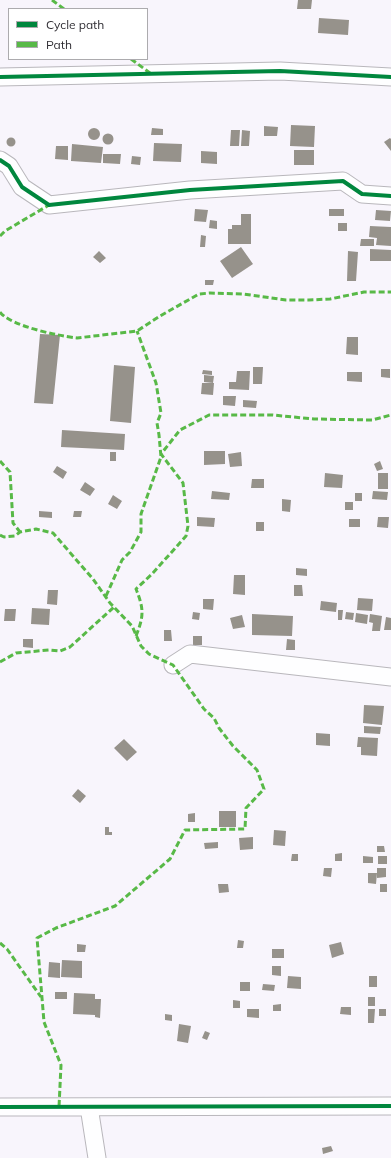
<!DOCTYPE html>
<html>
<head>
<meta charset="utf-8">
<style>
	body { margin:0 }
	#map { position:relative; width:391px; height:1158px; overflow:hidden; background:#f8f5fc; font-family:Mulish,sans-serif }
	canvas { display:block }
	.legend { position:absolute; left:8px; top:8px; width:140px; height:52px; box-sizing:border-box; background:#fff; border:1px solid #acabae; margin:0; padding:5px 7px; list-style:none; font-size:12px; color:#302e34 }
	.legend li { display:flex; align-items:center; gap:8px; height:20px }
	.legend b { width:20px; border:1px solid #acabae }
</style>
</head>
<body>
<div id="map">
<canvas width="391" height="1158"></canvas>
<ul class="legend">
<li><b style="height:5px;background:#00873e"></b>Cycle path</li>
<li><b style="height:5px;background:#58b947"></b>Path</li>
</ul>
</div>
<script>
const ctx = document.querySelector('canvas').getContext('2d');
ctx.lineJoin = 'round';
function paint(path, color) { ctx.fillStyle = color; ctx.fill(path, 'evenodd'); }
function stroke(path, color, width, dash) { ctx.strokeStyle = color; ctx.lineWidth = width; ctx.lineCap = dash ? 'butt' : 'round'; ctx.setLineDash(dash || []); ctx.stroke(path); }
const building = new Path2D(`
	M 298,0 L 312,0 L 311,9 L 297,9 Z
	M 319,18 L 349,20 L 348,35 L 318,33 Z
	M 291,125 L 315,126 L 314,147 L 290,146 Z
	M 264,126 L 278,127 L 277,136 L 264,136 Z
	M88 134a6 6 0 1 1 12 0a6 6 0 1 1-12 0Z
	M 152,128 L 163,129 L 163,135 L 151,135 Z
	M 231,130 L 240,130 L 239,146 L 230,146 Z
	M 242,130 L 250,131 L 249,146 L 241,146 Z
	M102.5 139a5.5 5.5 0 1 1 11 0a5.5 5.5 0 1 1-11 0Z
	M6.5 142a4.5 4.5 0 1 1 9 0a4.5 4.5 0 1 1-9 0Z
	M 390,138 L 391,139 L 391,151 L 384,142 Z
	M 154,143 L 182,144 L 181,162 L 153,161 Z
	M 72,144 L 103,147 L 101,163 L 71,161 Z
	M 56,146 L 68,146 L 68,160 L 55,159 Z
	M 294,150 L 314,150 L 314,165 L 294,165 Z
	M 201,151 L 217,152 L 217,164 L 201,163 Z
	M 103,154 L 121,154 L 120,164 L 103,163 Z
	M 132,156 L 141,157 L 140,165 L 131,164 Z
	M 195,209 L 208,210 L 206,222 L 194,221 Z
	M 329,209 L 344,209 L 344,216 L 329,216 Z
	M 376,210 L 391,211 L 390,221 L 375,220 Z
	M 241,214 L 251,214 L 251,244 L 228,244 L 228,229 L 232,229 L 232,225 L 241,225 Z
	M 210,220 L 217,221 L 217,229 L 209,228 Z
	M 338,223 L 347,223 L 347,231 L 338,231 Z
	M 370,226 L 391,227 L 391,246 L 376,245 L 377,238 L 369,237 Z
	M 201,235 L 206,236 L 205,247 L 200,247 Z
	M 361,239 L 374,239 L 374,246 L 360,246 Z
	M 241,247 L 253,264 L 232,278 L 220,261 Z
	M 370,249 L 391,250 L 391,261 L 370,261 Z
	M 99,251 L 106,258 L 100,263 L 93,257 Z
	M 348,251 L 358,252 L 356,281 L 347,281 Z
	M 205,280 L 214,280 L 213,285 L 205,285 Z
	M 40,334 L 60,335 L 53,404 L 34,403 Z
	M 347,337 L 358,337 L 358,355 L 346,354 Z
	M 114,365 L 135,367 L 131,423 L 110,421 Z
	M 253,367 L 263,367 L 262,384 L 253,384 Z
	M 381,369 L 390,369 L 390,378 L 381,377 Z
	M 203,370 L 212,371 L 212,375 L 202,374 Z
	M 237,371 L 250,371 L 249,390 L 229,389 L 229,382 L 236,382 Z
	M 347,372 L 362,372 L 362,382 L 347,381 Z
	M 204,375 L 214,376 L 213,383 L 204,382 Z
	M 202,383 L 214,383 L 213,395 L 201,394 Z
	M 223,396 L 236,396 L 235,406 L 223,405 Z
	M 243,400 L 257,401 L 256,408 L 243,407 Z
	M 62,430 L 125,434 L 124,450 L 61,447 Z
	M 204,451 L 225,451 L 225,464 L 204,465 Z
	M 110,452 L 116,452 L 116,461 L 110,461 Z
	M 241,452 L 242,466 L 230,467 L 228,454 Z
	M 380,461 L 383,469 L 377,471 L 374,464 Z
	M 57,466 L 67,472 L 63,479 L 53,472 Z
	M 325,473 L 343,475 L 342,488 L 324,487 Z
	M 378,473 L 388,473 L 388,489 L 378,489 Z
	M 252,479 L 264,479 L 264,488 L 251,488 Z
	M 85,482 L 95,489 L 90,496 L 80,490 Z
	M 212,491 L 230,493 L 229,500 L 211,499 Z
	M 373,491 L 388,492 L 387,500 L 372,499 Z
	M 355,493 L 362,493 L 362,501 L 355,501 Z
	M 113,495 L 122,501 L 117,509 L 108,504 Z
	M 282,499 L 291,500 L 290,512 L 282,511 Z
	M 345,502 L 353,502 L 353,510 L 345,510 Z
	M 39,511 L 52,512 L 52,518 L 39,517 Z
	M 74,511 L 82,511 L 81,517 L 73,517 Z
	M 197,517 L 215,518 L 214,527 L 197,526 Z
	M 378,517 L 389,517 L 388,528 L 377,527 Z
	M 349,519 L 360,519 L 360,527 L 349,527 Z
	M 256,522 L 264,522 L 264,531 L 256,531 Z
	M 296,568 L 307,569 L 307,576 L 296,575 Z
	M 234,575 L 245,575 L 245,595 L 233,594 Z
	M 294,585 L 302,585 L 303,596 L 294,596 Z
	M 48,590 L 58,590 L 57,605 L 47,604 Z
	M 358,598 L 373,599 L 372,611 L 357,610 Z
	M 203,599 L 214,599 L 213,610 L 203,609 Z
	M 321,601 L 337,603 L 336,612 L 320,610 Z
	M 32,608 L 50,609 L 49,625 L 31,624 Z
	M 5,609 L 16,609 L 15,621 L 4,621 Z
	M 338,610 L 343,610 L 342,620 L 338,620 Z
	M 193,612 L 200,613 L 199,620 L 192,619 Z
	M 346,612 L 354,613 L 353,620 L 345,619 Z
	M 356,613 L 368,615 L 367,624 L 355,622 Z
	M 252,614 L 293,616 L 292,636 L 252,635 Z
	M 370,614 L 382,616 L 380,631 L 372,631 L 373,623 L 369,622 Z
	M 242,615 L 245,627 L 233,629 L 230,618 Z
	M 386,617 L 391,618 L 391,630 L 384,630 Z
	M 164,630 L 171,630 L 172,641 L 164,641 Z
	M 193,636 L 202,636 L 202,645 L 193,645 Z
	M 23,639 L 33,639 L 33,648 L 23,647 Z
	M 287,639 L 295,640 L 295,650 L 286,650 Z
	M 364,705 L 384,706 L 382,725 L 363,723 Z
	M 364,726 L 381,727 L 380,734 L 364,733 Z
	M 316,733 L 330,734 L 330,746 L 316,745 Z
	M 358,737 L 378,738 L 377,756 L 361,755 L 361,747 L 357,747 Z
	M 124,739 L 137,752 L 127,761 L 114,748 Z
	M 78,789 L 86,796 L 80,803 L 72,796 Z
	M 219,811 L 236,811 L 236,827 L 219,827 Z
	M 195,813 L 195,822 L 188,822 L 188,814 Z
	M 105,827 L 109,827 L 109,832 L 112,832 L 112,835 L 105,835 Z
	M 274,830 L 286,831 L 285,846 L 273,845 Z
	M 253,837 L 253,849 L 240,850 L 239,838 Z
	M 218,842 L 218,848 L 205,849 L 204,843 Z
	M 377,846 L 384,846 L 385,852 L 377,852 Z
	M 342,853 L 342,861 L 335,861 L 335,854 Z
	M 292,854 L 298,854 L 298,861 L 291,861 Z
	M 363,856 L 373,857 L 373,863 L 363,863 Z
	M 378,856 L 387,856 L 387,864 L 378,864 Z
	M 324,868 L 332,868 L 331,877 L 323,876 Z
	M 377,868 L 386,868 L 386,877 L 377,878 Z
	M 368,873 L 377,873 L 376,884 L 368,883 Z
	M 218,884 L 228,884 L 229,892 L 219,893 Z
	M 380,884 L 387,884 L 387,892 L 380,892 Z
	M 238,940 L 244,941 L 243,948 L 237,948 Z
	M 341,942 L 344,954 L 332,958 L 329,945 Z
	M 77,944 L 86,945 L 85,952 L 77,952 Z
	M 272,949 L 284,949 L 284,958 L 272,958 Z
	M 62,960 L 82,961 L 82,978 L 61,977 Z
	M 49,962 L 60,963 L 60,978 L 48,977 Z
	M 272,966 L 281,966 L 281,976 L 272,975 Z
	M 288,976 L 301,977 L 301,989 L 287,988 Z
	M 369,976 L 377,976 L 377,987 L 369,987 Z
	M 240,982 L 250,982 L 250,991 L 240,991 Z
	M 263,984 L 275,985 L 274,991 L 262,990 Z
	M 55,992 L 67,992 L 67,999 L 55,999 Z
	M 74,993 L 95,994 L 95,999 L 101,999 L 100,1018 L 95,1017 L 95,1015 L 73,1014 Z
	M 368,997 L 375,997 L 375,1006 L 368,1006 Z
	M 233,1000 L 240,1001 L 240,1008 L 233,1008 Z
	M 281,1004 L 281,1011 L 273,1011 L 273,1005 Z
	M 341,1007 L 351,1007 L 351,1015 L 340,1014 Z
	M 247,1009 L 259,1009 L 259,1018 L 247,1017 Z
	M 368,1009 L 375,1009 L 374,1023 L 368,1023 Z
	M 379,1009 L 386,1009 L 386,1016 L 379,1016 Z
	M 165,1014 L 172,1015 L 172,1021 L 165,1020 Z
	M 179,1024 L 191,1026 L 188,1043 L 177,1041 Z
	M 205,1031 L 210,1033 L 207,1040 L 202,1038 Z
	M 331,1146 L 333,1151 L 323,1154 L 322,1148 Z`);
const minor = new Path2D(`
	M 0,77 L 280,71 L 391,77
	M 0,160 L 9,166 L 22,187 L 49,205 L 190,190 L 343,181 L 362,194 L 391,196
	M 173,665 L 190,654 L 391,677
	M 0,1107 L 391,1106
	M 89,1107 L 97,1158`);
const quiet = new Path2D(`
	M 52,0 L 64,9
	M 131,59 L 150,73
	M 0,236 L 5,231 L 49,205
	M 0,312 C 10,326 59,336 77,338 L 137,331 L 160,316 L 199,294 L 210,293 L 243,294 L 286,300 L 309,300 L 330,299 L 364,292 L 391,292
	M 0,461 L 10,472 L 13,523 L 20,532
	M 0,535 L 4,537 L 15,536 L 20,532 L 36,529 L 53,533 L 93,579 L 110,603 L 132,626 L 141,646 L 149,654 L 173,665 L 204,709 L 214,718 L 219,728 L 233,746 L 257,770 L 264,789 L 246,808 L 245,829 L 185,830 L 170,859 L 115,906 L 56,928 L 37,938 L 44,1022 L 61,1065 L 59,1107
	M 106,596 L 122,560 L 130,552 L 141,532 L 141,514 L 161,457 L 159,435 L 157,423 L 161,413 L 156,383 L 137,331
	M 136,636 C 144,616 144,609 136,589 L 152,574 L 186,536 L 188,526 L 183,483 L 161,454 L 180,430 L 209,415 L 273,415 L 314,419 L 372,420 L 391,415
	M 0,662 L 16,653 L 49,650 L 60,651 L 70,647 L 114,607
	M 0,943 L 7,949 L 41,997`);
const cycleway = new Path2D(`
	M 0,77 L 280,71 L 391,77
	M 0,160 L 9,166 L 22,187 L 49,205 L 190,190 L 343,181 L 362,194 L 391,196
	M 0,1107 L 391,1106`);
paint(building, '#96928b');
stroke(minor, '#b9b7bc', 19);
stroke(minor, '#fefeff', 17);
stroke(quiet, '#58b947', 3, [6, 3]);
stroke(cycleway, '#00873e', 4);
</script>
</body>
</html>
